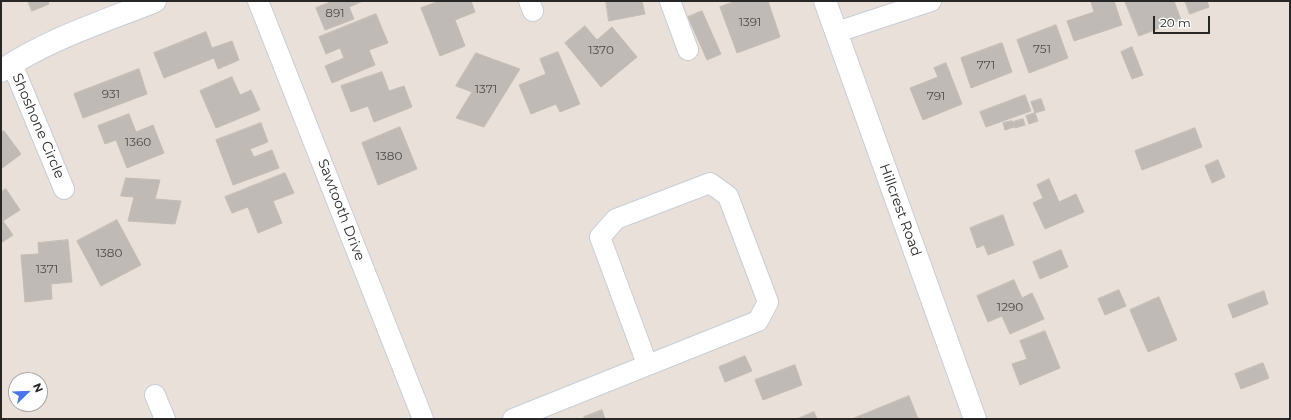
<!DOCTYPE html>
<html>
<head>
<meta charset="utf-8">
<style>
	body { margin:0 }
	#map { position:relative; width:1291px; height:420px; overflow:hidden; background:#e8e0d9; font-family:Montserrat,sans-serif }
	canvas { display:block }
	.frame { position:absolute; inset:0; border:2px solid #272727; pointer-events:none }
	.north { position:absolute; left:8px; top:372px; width:40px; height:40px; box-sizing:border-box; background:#fff; border:1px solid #a9a9a9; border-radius:50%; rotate:67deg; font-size:11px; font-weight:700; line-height:16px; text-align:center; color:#272727 }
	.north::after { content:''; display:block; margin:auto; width:14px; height:18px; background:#4777e8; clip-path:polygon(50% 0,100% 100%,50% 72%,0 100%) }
	.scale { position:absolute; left:1153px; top:16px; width:57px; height:18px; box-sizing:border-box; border:2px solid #272727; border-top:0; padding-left:5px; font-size:12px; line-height:14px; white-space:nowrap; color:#272727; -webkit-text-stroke:3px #fff; paint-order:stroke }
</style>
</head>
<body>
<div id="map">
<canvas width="1291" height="420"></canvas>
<div class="frame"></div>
<div class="north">N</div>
<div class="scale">20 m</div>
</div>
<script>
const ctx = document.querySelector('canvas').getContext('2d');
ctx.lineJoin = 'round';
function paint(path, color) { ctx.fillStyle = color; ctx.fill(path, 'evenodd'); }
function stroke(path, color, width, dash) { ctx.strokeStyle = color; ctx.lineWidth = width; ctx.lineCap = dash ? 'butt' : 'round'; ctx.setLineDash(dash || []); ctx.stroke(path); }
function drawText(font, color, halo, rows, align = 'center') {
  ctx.font = font + ' Montserrat,sans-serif'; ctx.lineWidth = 4; ctx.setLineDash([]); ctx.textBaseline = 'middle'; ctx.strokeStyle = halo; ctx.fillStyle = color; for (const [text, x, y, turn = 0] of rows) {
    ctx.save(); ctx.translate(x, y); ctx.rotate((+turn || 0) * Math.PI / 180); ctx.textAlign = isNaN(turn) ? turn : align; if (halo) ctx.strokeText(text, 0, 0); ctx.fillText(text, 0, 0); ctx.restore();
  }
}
const building = new Path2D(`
	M 28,1 L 48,1 L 49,4 L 32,11 Z
	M 333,1 L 363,1 L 349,7 L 354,19 L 325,30 L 316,8 Z
	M 440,1 L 471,1 L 475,12 L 455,20 L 465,46 L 440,56 L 421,8 Z
	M 606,1 L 642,1 L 645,14 L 609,21 Z
	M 736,1 L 768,1 L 780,37 L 737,53 L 720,7 Z
	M 1094,1 L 1114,1 L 1122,25 L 1074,41 L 1067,21 L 1094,12 L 1091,2 Z
	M 1125,1 L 1174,1 L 1181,20 L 1139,36 Z
	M 1185,1 L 1207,1 L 1209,7 L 1190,14 Z
	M 702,11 L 721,54 L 707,60 L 688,17 Z
	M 376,14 L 388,43 L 369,50 L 375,65 L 332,83 L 325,66 L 344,58 L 340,48 L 326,54 L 319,37 Z
	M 1056,25 L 1068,58 L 1029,73 L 1017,40 Z
	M 585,26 L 597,40 L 612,27 L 637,57 L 601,87 L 565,43 Z
	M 206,32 L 212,48 L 232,41 L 239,60 L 218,69 L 214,58 L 164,78 L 154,53 Z
	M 1002,43 L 1012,72 L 971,88 L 961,58 Z
	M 1132,47 L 1143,75 L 1132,79 L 1121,52 Z
	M 558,52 L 580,104 L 560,112 L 556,104 L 531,114 L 519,85 L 546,74 L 540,59 Z
	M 476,53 L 520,69 L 484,127 L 456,118 L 472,92 L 456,86 Z
	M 946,63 L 962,104 L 923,120 L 910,88 L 938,77 L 934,68 Z
	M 139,69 L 147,94 L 83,118 L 74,94 Z
	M 382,72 L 389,91 L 404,86 L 412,107 L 374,122 L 368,106 L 351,112 L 341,86 Z
	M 232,77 L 240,95 L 251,90 L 260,110 L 216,128 L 200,91 Z
	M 1025,95 L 1031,111 L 986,127 L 980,112 Z
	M 1041,99 L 1045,110 L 1035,113 L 1031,102 Z
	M 1035,113 L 1038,121 L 1029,124 L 1026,116 Z
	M 129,114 L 136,132 L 153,125 L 164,153 L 127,168 L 116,140 L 105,144 L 98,126 Z
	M 1023,119 L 1025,125 L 1015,128 L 1013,122 Z
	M 1012,121 L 1014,127 L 1005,130 L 1003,123 Z
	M 261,123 L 268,142 L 250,149 L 254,157 L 272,150 L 279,168 L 233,185 L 216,140 Z
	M 400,127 L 417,169 L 378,185 L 362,143 Z
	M 1195,128 L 1202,147 L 1142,170 L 1135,151 Z
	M 4,131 L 21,154 L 1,169 L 1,133 Z
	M 1218,160 L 1225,177 L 1212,183 L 1205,166 Z
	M 285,173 L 294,193 L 273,201 L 282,223 L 258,233 L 248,207 L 232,213 L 225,197 Z
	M 126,178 L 160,180 L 155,199 L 181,201 L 175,224 L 128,221 L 134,197 L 121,196 Z
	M 1049,179 L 1059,202 L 1076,194 L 1084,212 L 1045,229 L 1033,203 L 1043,198 L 1037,185 Z
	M 6,189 L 20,210 L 3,221 L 13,235 L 1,243 L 1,192 Z
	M 1003,215 L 1014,245 L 988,255 L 984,245 L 977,248 L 970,228 Z
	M 117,220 L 141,265 L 101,286 L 77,241 Z
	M 68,240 L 72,282 L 51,284 L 52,299 L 25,302 L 21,255 L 39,254 L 38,243 Z
	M 1061,250 L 1068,267 L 1040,279 L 1033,262 Z
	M 1014,280 L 1022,298 L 1032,293 L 1044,319 L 1010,334 L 1002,316 L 988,322 L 977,296 Z
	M 1119,290 L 1126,306 L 1105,315 L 1098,299 Z
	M 1264,291 L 1268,304 L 1233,318 L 1228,305 Z
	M 1159,297 L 1177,340 L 1148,352 L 1130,310 Z
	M 1045,331 L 1060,368 L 1020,385 L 1012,364 L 1027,359 L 1020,341 Z
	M 745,356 L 752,371 L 725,382 L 719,367 Z
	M 1263,363 L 1269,378 L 1241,389 L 1235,374 Z
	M 795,365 L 802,385 L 763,400 L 755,380 Z
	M 909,396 L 918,419 L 852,419 Z
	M 602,410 L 605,419 L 585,419 L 584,417 Z
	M 814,412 L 817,419 L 797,419 Z`);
const minor = new Path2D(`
	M 258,1 L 423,419
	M 529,1 L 533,11
	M 670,1 L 688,50
	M 837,32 L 931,1
	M 12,64 L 64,189
	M 155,395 L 165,419
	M 513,419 L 758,321 L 768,302 L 728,196 L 710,183 L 616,219 L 600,237 L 647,364`);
const tertiary = new Path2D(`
	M 825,1 L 975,419
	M 1,71 C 48,39 103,22 155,1`);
const numberNames = [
	["891",335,13],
	["1391",750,22],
	["751",1042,49],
	["1370",601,50],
	["771",986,65],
	["1371",486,89],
	["931",111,94],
	["791",936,96],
	["1360",138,142],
	["1380",389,156],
	["1380",109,253],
	["1371",47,269],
	["1290",1010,307]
];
const streetNames = [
	["Shoshone Circle",38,126,67],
	["Sawtooth Drive",341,210,69],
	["Hillcrest Road",900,210,70]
];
paint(building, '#c0bab6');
stroke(building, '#c3bcb4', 1);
stroke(minor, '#c8cdd8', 22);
stroke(tertiary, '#c8cdd8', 24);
stroke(minor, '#fff', 20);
stroke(tertiary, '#fff', 22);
drawText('12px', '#4d4c4b', null, numberNames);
drawText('14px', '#272727', '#fff', streetNames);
</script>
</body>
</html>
